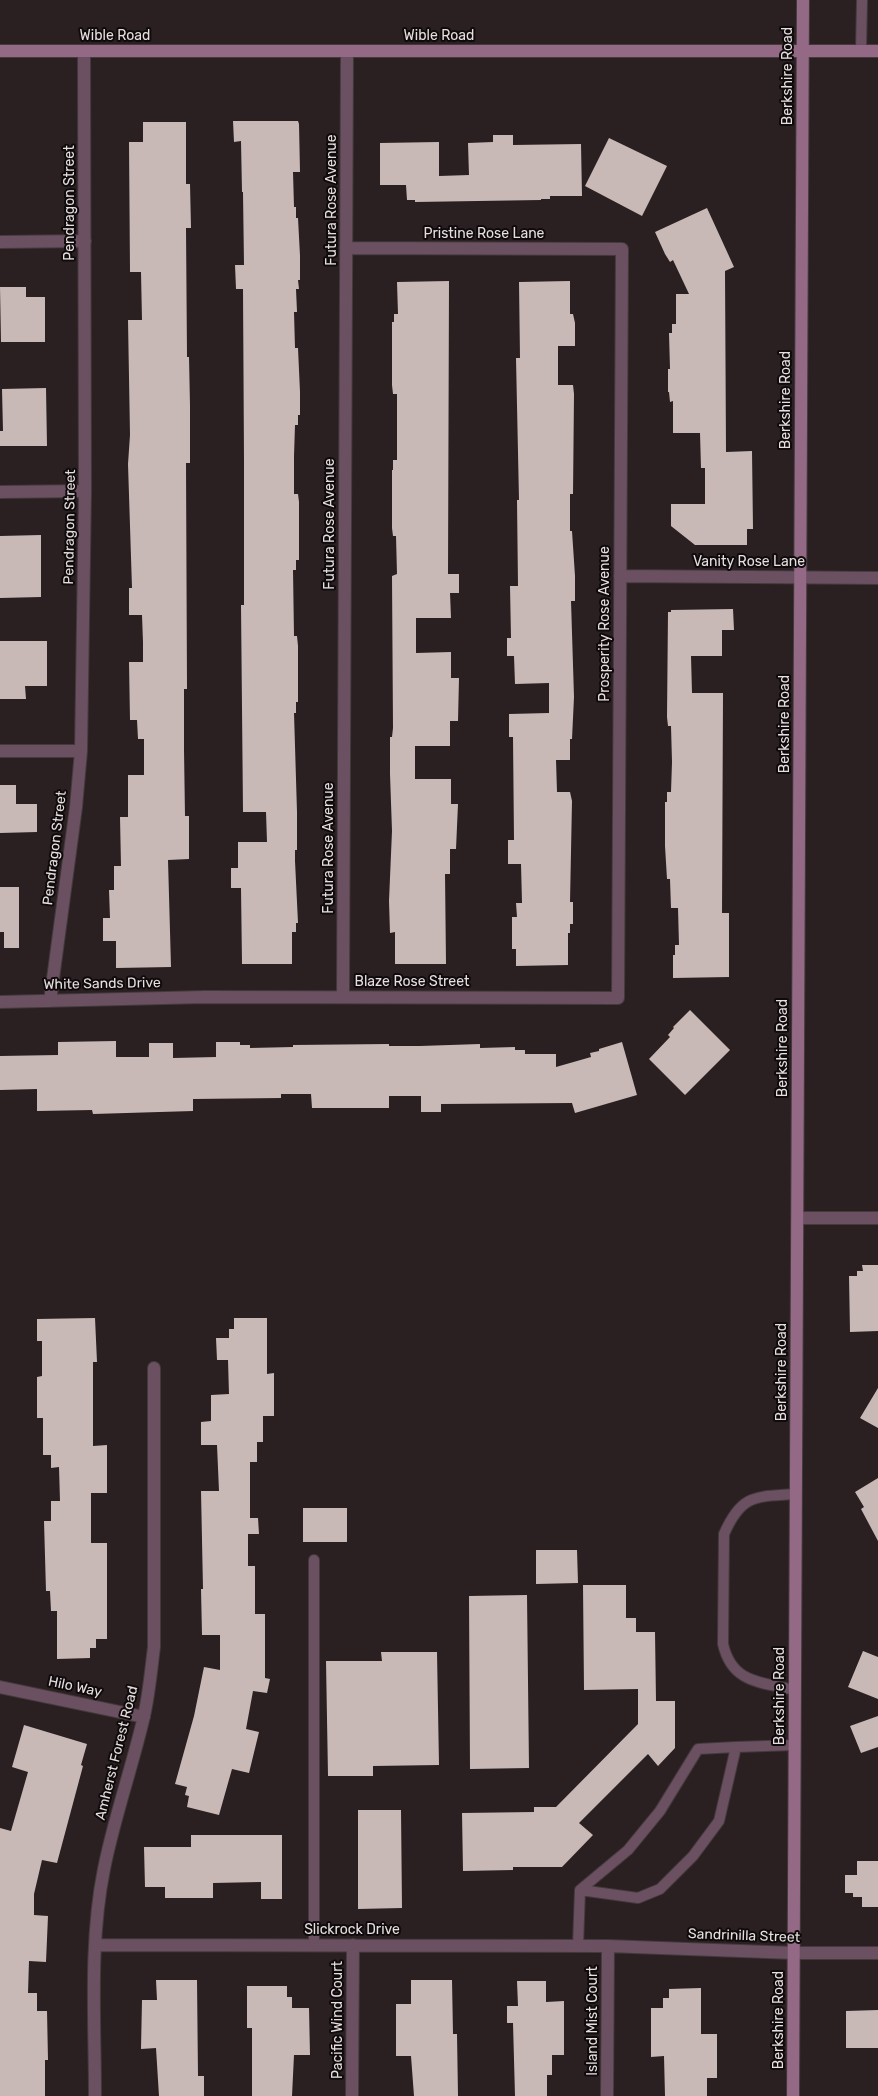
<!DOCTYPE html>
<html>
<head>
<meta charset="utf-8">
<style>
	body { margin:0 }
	canvas { display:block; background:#2a1f21 }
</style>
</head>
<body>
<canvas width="878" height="2096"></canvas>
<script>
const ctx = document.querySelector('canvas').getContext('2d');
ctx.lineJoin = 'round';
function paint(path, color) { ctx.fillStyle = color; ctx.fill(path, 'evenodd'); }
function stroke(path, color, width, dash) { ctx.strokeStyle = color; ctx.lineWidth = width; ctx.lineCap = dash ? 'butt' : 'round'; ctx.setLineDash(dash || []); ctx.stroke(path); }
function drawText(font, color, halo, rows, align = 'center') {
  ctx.font = font + ' Rubik,sans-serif'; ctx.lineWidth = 4; ctx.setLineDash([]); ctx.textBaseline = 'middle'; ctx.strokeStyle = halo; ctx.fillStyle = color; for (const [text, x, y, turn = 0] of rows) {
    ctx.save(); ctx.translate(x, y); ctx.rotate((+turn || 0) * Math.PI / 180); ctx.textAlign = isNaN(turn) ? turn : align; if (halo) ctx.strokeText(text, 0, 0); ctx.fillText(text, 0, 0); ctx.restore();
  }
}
const building = new Path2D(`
	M 233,121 L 298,121 L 299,124 L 300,172 L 293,172 L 294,207 L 296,207 L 296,218 L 298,218 L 300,256 L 300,280 L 298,280 L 299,289 L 296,289 L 297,312 L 294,312 L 295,348 L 298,348 L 300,392 L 300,415 L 298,415 L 298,425 L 295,425 L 294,456 L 294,494 L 298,494 L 299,502 L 299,560 L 296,560 L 296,570 L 293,570 L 294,636 L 297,636 L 298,646 L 298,702 L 296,702 L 296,713 L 294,713 L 297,812 L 297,850 L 295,850 L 295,861 L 298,923 L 296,923 L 296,932 L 292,932 L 292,964 L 242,964 L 241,888 L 231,888 L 231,868 L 238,868 L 238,842 L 267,842 L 266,812 L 243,812 L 241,605 L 244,605 L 244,461 L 243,289 L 236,289 L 235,265 L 244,265 L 243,192 L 242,192 L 241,141 L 234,142 Z
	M 143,122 L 186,122 L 186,184 L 190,184 L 191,228 L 186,228 L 187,357 L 189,357 L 190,406 L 190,463 L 186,463 L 187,689 L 184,689 L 184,750 L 185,816 L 189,816 L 189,859 L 168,860 L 171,967 L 116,968 L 116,941 L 103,941 L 103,918 L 110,918 L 109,890 L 114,890 L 114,866 L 121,866 L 120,817 L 128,817 L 128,775 L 144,775 L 144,739 L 138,739 L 137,720 L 130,720 L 129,662 L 143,662 L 143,642 L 142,615 L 129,615 L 129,588 L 132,588 L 128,464 L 130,435 L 128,320 L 142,320 L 141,272 L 130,272 L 129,142 L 143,142 Z
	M 493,135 L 513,135 L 513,145 L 581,144 L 582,196 L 550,196 L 550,199 L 541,199 L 541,200 L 415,202 L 415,200 L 407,200 L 406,185 L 380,185 L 380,143 L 439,142 L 439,176 L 469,175 L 468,143 L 493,142 Z
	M 609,138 L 667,166 L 642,216 L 585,186 Z
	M 707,208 L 734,267 L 725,271 L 726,452 L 752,451 L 753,529 L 747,529 L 747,545 L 695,545 L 671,526 L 671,504 L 705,504 L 705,468 L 701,468 L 700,433 L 673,433 L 673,401 L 670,402 L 669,392 L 668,392 L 668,369 L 670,369 L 669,333 L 672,333 L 672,324 L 676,324 L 676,294 L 689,294 L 673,260 L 670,262 L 665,254 L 655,232 Z
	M 449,281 L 448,574 L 459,574 L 459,593 L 450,593 L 451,618 L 416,618 L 416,653 L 451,652 L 451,678 L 459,678 L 458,721 L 450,721 L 450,746 L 415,746 L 415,779 L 451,779 L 451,804 L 458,804 L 456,849 L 450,849 L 450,874 L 445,874 L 446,964 L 395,964 L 395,932 L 390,933 L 389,901 L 392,831 L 390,774 L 390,737 L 392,737 L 393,728 L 392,576 L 397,574 L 396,536 L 393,536 L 392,528 L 392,470 L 393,470 L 393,460 L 397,460 L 397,394 L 393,394 L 392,385 L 392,322 L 394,322 L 394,314 L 398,314 L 397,282 Z
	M 570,281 L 570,314 L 573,314 L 575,323 L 575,346 L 558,346 L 558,385 L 573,385 L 574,394 L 573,494 L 570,494 L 570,531 L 572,531 L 575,576 L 575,601 L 571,601 L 574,697 L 572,739 L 570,739 L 570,760 L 556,760 L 557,792 L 570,792 L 572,801 L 570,902 L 573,902 L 573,924 L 570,924 L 570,933 L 568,933 L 568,965 L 516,966 L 516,949 L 512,949 L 512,917 L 517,917 L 516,903 L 522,903 L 521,864 L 508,864 L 508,840 L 514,840 L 513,737 L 509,737 L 509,714 L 549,713 L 549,683 L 515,684 L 514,656 L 507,656 L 507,638 L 511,638 L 510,586 L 518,586 L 517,500 L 519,500 L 516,358 L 520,358 L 519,282 Z
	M 0,287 L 26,287 L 26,297 L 45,297 L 45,342 L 1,342 Z
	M 46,388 L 47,446 L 0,446 L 0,431 L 3,431 L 2,389 Z
	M 41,535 L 41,597 L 0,598 L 0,536 Z
	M 733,609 L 734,630 L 722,630 L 722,656 L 691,656 L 692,693 L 723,693 L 722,913 L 729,913 L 729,977 L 673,978 L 673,955 L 675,955 L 675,945 L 679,945 L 678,908 L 671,908 L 670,879 L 667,879 L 665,846 L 665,802 L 667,802 L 667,792 L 671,792 L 672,762 L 671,726 L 668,726 L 667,717 L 668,612 L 671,612 L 671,610 Z
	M 0,641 L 47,641 L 47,686 L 25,686 L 26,699 L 0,699 Z
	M 0,785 L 16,785 L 16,804 L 37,804 L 37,832 L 0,833 Z
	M 0,887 L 19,887 L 19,948 L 4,948 L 4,932 L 0,932 Z
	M 690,1010 L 730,1050 L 685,1095 L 649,1059 L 670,1037 L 668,1035 L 674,1028 L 673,1027 Z
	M 116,1041 L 116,1057 L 149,1057 L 149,1043 L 173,1043 L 173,1058 L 216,1057 L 216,1042 L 240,1042 L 240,1045 L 250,1045 L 250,1048 L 293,1047 L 293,1045 L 389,1044 L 389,1046 L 420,1046 L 480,1044 L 480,1048 L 515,1047 L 515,1050 L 525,1050 L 525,1054 L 556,1054 L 556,1067 L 591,1057 L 590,1053 L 599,1051 L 599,1049 L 622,1042 L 637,1095 L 575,1113 L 572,1103 L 441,1104 L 441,1112 L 421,1112 L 421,1096 L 389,1096 L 389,1108 L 312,1108 L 311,1094 L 281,1094 L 281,1098 L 193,1099 L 193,1111 L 93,1114 L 92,1110 L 37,1111 L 37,1089 L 0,1090 L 0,1056 L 58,1055 L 58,1042 Z
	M 862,1265 L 878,1265 L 878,1331 L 850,1332 L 849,1276 L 857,1276 L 857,1271 L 863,1271 Z
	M 95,1318 L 97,1362 L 93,1362 L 93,1446 L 107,1445 L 107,1493 L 91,1493 L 91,1543 L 107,1543 L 107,1639 L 96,1639 L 96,1648 L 90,1648 L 90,1658 L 57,1659 L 57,1611 L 51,1611 L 50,1591 L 46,1591 L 44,1521 L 51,1521 L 51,1501 L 60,1501 L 59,1467 L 51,1468 L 51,1455 L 43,1455 L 43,1418 L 37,1418 L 37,1377 L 42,1376 L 42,1341 L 37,1341 L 37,1319 Z
	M 234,1318 L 267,1318 L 267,1374 L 274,1373 L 274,1416 L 263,1416 L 263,1442 L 257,1442 L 257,1462 L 250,1462 L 250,1518 L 258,1518 L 259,1534 L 248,1534 L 248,1566 L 255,1566 L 255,1614 L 265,1614 L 265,1678 L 270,1679 L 267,1693 L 253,1691 L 246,1729 L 259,1732 L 249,1773 L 232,1769 L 219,1815 L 187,1807 L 189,1796 L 185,1795 L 187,1787 L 175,1784 L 194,1716 L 204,1667 L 220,1670 L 220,1635 L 202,1635 L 201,1589 L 203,1589 L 201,1491 L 219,1491 L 217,1445 L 201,1445 L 201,1422 L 211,1421 L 211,1395 L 229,1394 L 228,1360 L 217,1360 L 216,1338 L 229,1338 L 229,1329 L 234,1329 Z
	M 878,1388 L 878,1428 L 860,1418 Z
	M 878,1478 L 878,1541 L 861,1509 L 864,1507 L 855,1492 Z
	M 303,1508 L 347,1508 L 347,1542 L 303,1542 Z
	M 536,1550 L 577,1550 L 578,1583 L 536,1584 Z
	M 583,1585 L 626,1585 L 626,1618 L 636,1618 L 636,1632 L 655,1632 L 656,1701 L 675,1701 L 675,1748 L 658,1766 L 648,1754 L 579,1823 L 593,1835 L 562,1867 L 513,1867 L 513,1870 L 463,1871 L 462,1813 L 534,1812 L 534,1807 L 556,1807 L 638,1724 L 638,1689 L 584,1690 Z
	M 527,1595 L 529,1768 L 470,1769 L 469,1596 Z
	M 863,1651 L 878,1657 L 878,1699 L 848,1687 Z
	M 381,1652 L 437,1652 L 439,1765 L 373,1766 L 373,1776 L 328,1776 L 326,1661 L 382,1661 Z
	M 878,1716 L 878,1747 L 861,1753 L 850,1726 Z
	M 24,1725 L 87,1744 L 81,1765 L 83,1766 L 57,1863 L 42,1860 L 34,1894 L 34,1915 L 48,1916 L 46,1962 L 29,1961 L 28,1993 L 37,1993 L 37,2011 L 47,2011 L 48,2060 L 45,2060 L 45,2096 L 0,2096 L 0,1828 L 11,1831 L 28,1772 L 12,1767 Z
	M 358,1810 L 401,1810 L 402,1908 L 358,1909 Z
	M 191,1835 L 282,1835 L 282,1899 L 261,1899 L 261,1882 L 213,1883 L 213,1898 L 165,1898 L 165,1887 L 145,1887 L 144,1847 L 191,1847 Z
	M 857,1861 L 878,1861 L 878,1907 L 862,1907 L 862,1897 L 853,1897 L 853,1893 L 845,1893 L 845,1875 L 857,1875 Z
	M 156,1980 L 197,1980 L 198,2076 L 204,2076 L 204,2096 L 159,2096 L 156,2048 L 141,2049 L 142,2000 L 157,2000 Z
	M 411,1980 L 452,1980 L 453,2034 L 457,2034 L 458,2096 L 414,2096 L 411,2056 L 396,2056 L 396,2004 L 411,2004 Z
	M 517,1981 L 546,1981 L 546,2002 L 564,2001 L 564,2055 L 552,2055 L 552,2075 L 547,2075 L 547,2096 L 515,2096 L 513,2023 L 507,2023 L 507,2006 L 518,2006 Z
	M 247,1986 L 287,1986 L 287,1997 L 292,1997 L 292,2008 L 309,2008 L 310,2055 L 294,2055 L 292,2096 L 252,2096 L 252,2028 L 247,2028 Z
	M 701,1988 L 701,2034 L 717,2034 L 717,2078 L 707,2078 L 707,2096 L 665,2096 L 664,2056 L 651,2057 L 651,2008 L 663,2008 L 663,1998 L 669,1998 L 669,1989 Z
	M 878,2010 L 878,2048 L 846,2048 L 846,2011 Z`);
const lane = new Path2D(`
	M 861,51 L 862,0
	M 314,1560 L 314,1945
	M 795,1690 C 762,1682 732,1684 723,1644 L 724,1534 C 742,1493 756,1497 796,1494
	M 580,1890 L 638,1898 L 660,1889 L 693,1856 L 719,1821 L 736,1747 L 795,1745
	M 578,1946 L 580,1890 L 628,1850 L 660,1811 L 698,1749 L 736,1747`);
const street = new Path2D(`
	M 0,242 L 85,241
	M 0,492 L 85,491
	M 620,576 L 878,578
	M 0,751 L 81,751
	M 343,997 L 347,51
	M 50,1001 L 76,807 L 81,751 L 85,491 L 84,51
	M 0,1002 L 205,997 L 618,998 L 622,249 L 346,248
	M 798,1218 L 878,1218
	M 0,1687 L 144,1717
	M 95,1945 L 608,1946 L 794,1953 L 878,1953
	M 95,2096 C 95,2021 89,1943 104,1869 C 114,1818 132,1768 144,1716 C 149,1694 151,1671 154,1647 L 154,1368
	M 352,2096 L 353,1945
	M 607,2096 L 608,1946`);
const secondary = new Path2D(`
	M 0,51 L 878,51
	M 793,2096 L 803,0`);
const streetNames = [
	["Wible Road",115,36],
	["Wible Road",439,36],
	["Berkshire Road",788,76,-90],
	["Futura Rose Avenue",332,200,-90],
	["Pendragon Street",70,203,-90],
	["Pristine Rose Lane",484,234],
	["Berkshire Road",786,400,-90],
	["Futura Rose Avenue",330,524,-90],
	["Pendragon Street",70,527,-89],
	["Vanity Rose Lane",749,562],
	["Prosperity Rose Avenue",605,624,-90],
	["Berkshire Road",785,724,-90],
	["Pendragon Street",55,848,-83],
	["Futura Rose Avenue",329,848,-90],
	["Blaze Rose Street",412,982],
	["White Sands Drive",102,984,-1],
	["Berkshire Road",783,1048,-90],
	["Berkshire Road",782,1372,-90],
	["Hilo Way",75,1687,12],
	["Berkshire Road",780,1696,-90],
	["Amherst Forest Road",117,1753,-76],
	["Slickrock Drive",352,1930],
	["Sandrinilla Street",744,1936,2],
	["Pacific Wind Court",338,2020,-90],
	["Berkshire Road",779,2020,-90],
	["Island Mist Court",593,2021,-90]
];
paint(building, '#c9b9b6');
stroke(lane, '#443a3c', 12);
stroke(street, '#443a3c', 14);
stroke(secondary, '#443a3c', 14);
stroke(lane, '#6a5061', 10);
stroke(street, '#6a5061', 12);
stroke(secondary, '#936985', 12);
drawText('14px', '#e6dedf', '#0f0a0b', streetNames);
</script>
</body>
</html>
